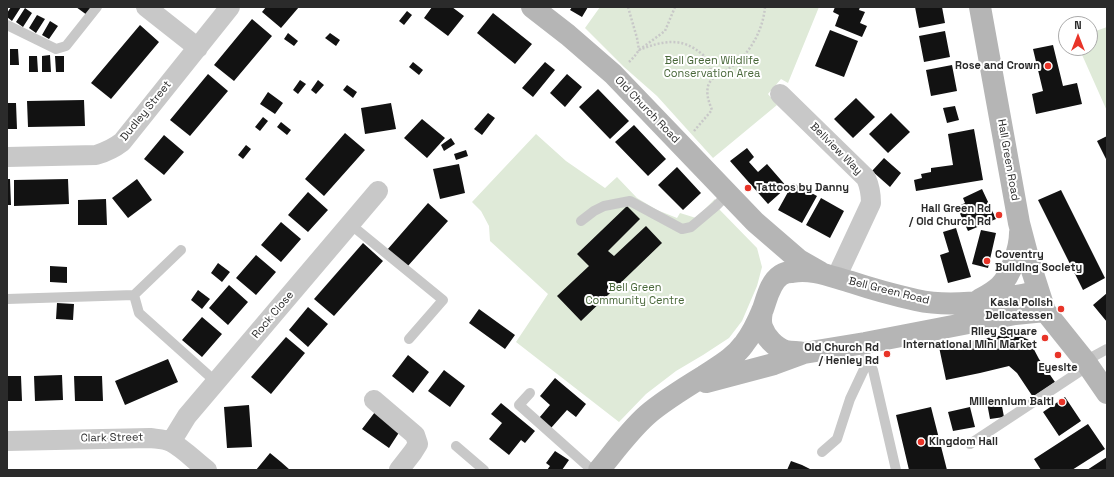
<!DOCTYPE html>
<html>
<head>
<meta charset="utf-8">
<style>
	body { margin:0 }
	#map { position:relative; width:1114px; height:477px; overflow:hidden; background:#fff; font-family:"Space Grotesk",sans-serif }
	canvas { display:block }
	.frame { position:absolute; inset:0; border:8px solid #2b2b2b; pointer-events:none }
	.north { position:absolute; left:1058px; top:16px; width:40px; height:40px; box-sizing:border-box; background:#fff; border:1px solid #aaa; border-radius:50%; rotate:0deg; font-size:11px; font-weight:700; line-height:16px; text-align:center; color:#2b2b2b }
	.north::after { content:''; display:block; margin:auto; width:14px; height:18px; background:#e83428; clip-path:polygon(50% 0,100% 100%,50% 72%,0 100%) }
</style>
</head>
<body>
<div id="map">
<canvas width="1114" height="477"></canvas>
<div class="frame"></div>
<div class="north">N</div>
</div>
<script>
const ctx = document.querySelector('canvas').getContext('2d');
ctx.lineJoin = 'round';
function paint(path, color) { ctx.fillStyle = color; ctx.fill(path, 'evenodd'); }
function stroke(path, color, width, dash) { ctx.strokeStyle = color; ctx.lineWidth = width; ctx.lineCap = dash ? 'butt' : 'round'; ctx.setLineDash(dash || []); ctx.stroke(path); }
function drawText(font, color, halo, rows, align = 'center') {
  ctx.font = font + ' "Space Grotesk",sans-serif'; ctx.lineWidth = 4; ctx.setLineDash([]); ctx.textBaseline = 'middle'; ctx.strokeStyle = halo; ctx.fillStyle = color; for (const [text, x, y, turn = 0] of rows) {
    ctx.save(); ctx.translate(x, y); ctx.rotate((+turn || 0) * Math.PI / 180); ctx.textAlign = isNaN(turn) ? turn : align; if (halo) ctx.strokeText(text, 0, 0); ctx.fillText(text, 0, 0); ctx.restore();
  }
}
const green = new Path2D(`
	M 600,7 L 819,7 L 788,83 L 781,79 L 768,94 L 777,105 L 713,158 L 657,96 L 624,67 L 585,28 Z
	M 1107,27 L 1107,111 L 1079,48 L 1090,48 L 1090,33 Z
	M 536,134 L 566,161 L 605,188 L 617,177 L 637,198 L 657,210 L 677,218 L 680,213 L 696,218 L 715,199 L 716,206 L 757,248 L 762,267 L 757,286 L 742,321 L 729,338 L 703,355 L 676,371 L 646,394 L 619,422 L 516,342 L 548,294 L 490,241 L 489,226 L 481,211 L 472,202 Z`);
const building = new Path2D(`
	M 11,7 L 21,7 L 12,21 L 7,17 L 7,13 Z
	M 76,7 L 93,7 L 87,15 Z
	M 266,7 L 299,7 L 281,28 L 262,12 Z
	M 432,7 L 452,7 L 464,16 L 448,36 L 424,18 Z
	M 572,7 L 588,7 L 582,17 L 570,10 Z
	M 835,7 L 860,7 L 859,10 L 865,12 L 860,23 L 867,26 L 862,37 L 835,26 L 839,15 L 833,12 Z
	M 915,7 L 942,7 L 945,23 L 919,28 Z
	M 25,8 L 32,13 L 23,27 L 16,22 Z
	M 407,11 L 412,15 L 404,25 L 399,21 Z
	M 493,13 L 532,44 L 515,64 L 477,33 Z
	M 37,15 L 45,19 L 36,33 L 29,28 Z
	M 252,19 L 272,36 L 234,81 L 214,65 Z
	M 50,21 L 58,26 L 49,39 L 42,35 Z
	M 140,25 L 159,42 L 111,99 L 91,83 Z
	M 830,30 L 858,41 L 844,77 L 815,66 Z
	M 945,31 L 950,57 L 924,62 L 919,36 Z
	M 288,33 L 298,41 L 294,46 L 284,39 Z
	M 330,33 L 340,40 L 336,46 L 325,38 Z
	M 1053,45 L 1063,86 L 1077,83 L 1082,104 L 1036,114 L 1032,94 L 1043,91 L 1033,49 Z
	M 10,49 L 18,49 L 19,65 L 10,65 Z
	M 50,55 L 51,72 L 42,72 L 42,56 Z
	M 29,56 L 37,56 L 38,72 L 29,72 Z
	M 55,56 L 64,56 L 64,72 L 56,72 Z
	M 413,62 L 423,70 L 419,75 L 409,67 Z
	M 545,62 L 555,70 L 533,97 L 522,88 Z
	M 952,65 L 957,91 L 931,96 L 926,70 Z
	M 208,74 L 228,91 L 190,136 L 170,120 Z
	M 567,74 L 582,87 L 565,107 L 550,93 Z
	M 300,80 L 306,84 L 298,94 L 293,90 Z
	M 318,80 L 324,85 L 316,94 L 311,90 Z
	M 347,85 L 357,92 L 353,98 L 343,90 Z
	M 598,89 L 629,121 L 610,139 L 579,107 Z
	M 268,92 L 283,103 L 275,114 L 260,104 Z
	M 856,98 L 875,117 L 853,138 L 834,119 Z
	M 84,100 L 85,126 L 28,127 L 27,101 Z
	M 7,103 L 16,103 L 17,129 L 7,129 Z
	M 391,103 L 396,129 L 365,134 L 361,108 Z
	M 955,106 L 959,120 L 947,123 L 943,108 Z
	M 488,113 L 495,118 L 482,135 L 474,129 Z
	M 891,113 L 910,132 L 888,153 L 869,134 Z
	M 263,117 L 268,121 L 260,131 L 255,127 Z
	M 422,119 L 445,138 L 427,158 L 404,138 Z
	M 281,122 L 291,130 L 287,135 L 277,127 Z
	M 634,125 L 666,159 L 648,176 L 615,142 Z
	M 974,129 L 983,180 L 916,191 L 914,180 L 922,178 L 921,174 L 931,172 L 931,168 L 953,165 L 948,134 Z
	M 345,133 L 365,150 L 324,196 L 305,179 Z
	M 164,135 L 184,152 L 164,175 L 144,159 Z
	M 1107,136 L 1107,161 L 1097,141 Z
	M 451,138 L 455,144 L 444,151 L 441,145 Z
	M 246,145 L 251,149 L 243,159 L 238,155 Z
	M 747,148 L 754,157 L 749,162 L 758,172 L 767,164 L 787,187 L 768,204 L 730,161 Z
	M 466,150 L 468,156 L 456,160 L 454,154 Z
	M 884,158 L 901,173 L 890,187 L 872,171 Z
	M 459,164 L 465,193 L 440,199 L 433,169 Z
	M 677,167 L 701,193 L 683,210 L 658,185 Z
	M 7,179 L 10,179 L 11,205 L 7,205 Z
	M 68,179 L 69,204 L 14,206 L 14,180 Z
	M 137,179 L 152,200 L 128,218 L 112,198 Z
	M 793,183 L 817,196 L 802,223 L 778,210 Z
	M 982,189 L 996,219 L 968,231 L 957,207 L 965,203 L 963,198 Z
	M 1061,190 L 1105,278 L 1083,290 L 1038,200 Z
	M 308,192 L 328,210 L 308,232 L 288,215 Z
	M 821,198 L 844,211 L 830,238 L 806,225 Z
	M 106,199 L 107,225 L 78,225 L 78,200 Z
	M 428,203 L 448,221 L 407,267 L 387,250 Z
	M 627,206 L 640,219 L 608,251 L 614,256 L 646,226 L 662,243 L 581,321 L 557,296 L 589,266 L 577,254 Z
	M 281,222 L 301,239 L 281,262 L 261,245 Z
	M 956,228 L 971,277 L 948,283 L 940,255 L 949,252 L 943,232 Z
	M 981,230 L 996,233 L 988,268 L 972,264 Z
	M 363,243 L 383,261 L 334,316 L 314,299 Z
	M 256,255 L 276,272 L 256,295 L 236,278 Z
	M 218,263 L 230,272 L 222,282 L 211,273 Z
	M 50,266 L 67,267 L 67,283 L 50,282 Z
	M 229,285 L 248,302 L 228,325 L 209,308 Z
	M 198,290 L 210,299 L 202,309 L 191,300 Z
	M 1107,293 L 1107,322 L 1093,305 Z
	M 57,303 L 74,304 L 73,320 L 56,319 Z
	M 308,307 L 328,324 L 308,347 L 289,330 Z
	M 479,309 L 515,335 L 505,349 L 469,323 Z
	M 202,317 L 222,334 L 202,357 L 182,340 Z
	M 1014,333 L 1029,340 L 1039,359 L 1055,382 L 1033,397 L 1017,373 L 1009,366 L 980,373 L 946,380 L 939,347 Z
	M 286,337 L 305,353 L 271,394 L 251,377 Z
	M 408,355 L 429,372 L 413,393 L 392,376 Z
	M 168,359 L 178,382 L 125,405 L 115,381 Z
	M 444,370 L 465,386 L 450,407 L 428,391 Z
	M 62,375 L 63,400 L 35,401 L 34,376 Z
	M 7,376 L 21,376 L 22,401 L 7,401 Z
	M 74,376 L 102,376 L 103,401 L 75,401 Z
	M 555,378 L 586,404 L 576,417 L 567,410 L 551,428 L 539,418 L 550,405 L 540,396 Z
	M 1065,397 L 1081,421 L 1059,436 L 1043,412 Z
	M 1001,401 L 1004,417 L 990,419 L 987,403 Z
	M 501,403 L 535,431 L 525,443 L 521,440 L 509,455 L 489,439 L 502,423 L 491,414 Z
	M 249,405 L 252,447 L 227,448 L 224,407 Z
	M 931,407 L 947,470 L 909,470 L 896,415 Z
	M 970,407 L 975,427 L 953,431 L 948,412 Z
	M 375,412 L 400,431 L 389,448 L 362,429 Z
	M 1088,424 L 1105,449 L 1072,470 L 1041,470 L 1034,459 Z
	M 555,451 L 569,460 L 562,470 L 547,470 L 550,466 L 546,463 Z
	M 270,453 L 281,462 L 290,470 L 256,470 Z
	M 1107,457 L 1107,470 L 1087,470 Z
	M 791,461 L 802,465 L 812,470 L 787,470 Z`);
const path = new Path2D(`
	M 628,7 L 637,38 L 639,50 C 662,41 682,36 703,55 C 708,60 711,71 714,77
	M 629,62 L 634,57 L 639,50 L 665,31 L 675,7
	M 694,131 L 712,110 C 709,102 706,95 708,86 C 711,76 723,73 731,67 C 750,54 763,30 765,7`);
const lane = new Path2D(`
	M 7,25 L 56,49 L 66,46 L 97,7
	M 581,221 L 594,211 L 604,206 L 630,201 L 682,229 L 691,227 L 716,206 L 728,194
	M 350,224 L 443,300 L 409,339
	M 181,250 L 134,295 L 139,313 L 216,382
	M 7,299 L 134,295
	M 866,358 L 873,370 L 896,470
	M 1085,361 L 1107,349
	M 530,393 L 519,405 L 592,470
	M 970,444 L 1088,366
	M 456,446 L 484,470
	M 822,452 L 837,439 L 850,399 L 866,365 L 865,343`);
const street = new Path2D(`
	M 146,7 L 198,48
	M 780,94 L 866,178 C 870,187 871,194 871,203 L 836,278
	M 7,157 L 96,155 C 106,152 113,149 122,142 L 230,7
	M 374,400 L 415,435 L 418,444 L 413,452 L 399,470
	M 7,441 L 150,438 C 157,439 165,439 171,442 C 184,449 195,461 207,470
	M 171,442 L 187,416 L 378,191`);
const secondary = new Path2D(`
	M 532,7 L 568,35 L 613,74 L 755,222 L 799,260 L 820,272
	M 980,7 L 1019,223 L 1029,261 L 1045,311 L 1085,361 L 1107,393
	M 979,300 C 986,296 994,292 1000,286 C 1011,275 1020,248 1020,233
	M 762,311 C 761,316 760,321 762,327 C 765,336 775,348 786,351 C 792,352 798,352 804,353
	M 706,382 L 774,364 L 804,353 L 865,343 L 1015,314 L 1045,311
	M 599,470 C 614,452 629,431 647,415 C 663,401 686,387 704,376 C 719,366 734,358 744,344 C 752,334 758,321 763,309 C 767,298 770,282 781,275 C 784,273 789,272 792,272 C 812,268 832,277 851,282 C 872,289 894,295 916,300 C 956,309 998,299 1038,292`);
const markers = [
	[1048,66,4,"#e83428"],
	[748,188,4,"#e83428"],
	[999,215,4,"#e83428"],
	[987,261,4,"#e83428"],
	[1061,309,4,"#e83428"],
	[1045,338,4,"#e83428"],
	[887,354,4,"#e83428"],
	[1058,355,4,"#e83428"],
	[1062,402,4,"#e83428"],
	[921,442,4,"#e83428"]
];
const parkNames = [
	["Bell Green Wildlife",712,61],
	["Conservation Area",712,74],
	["Bell Green",635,288],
	["Community Centre",635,301]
];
const poiNames = [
	["Rose and Crown",1040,66],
	["Tattoos by Danny",756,188,"left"],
	["Hall Green Rd",991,209],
	["/ Old Church Rd",991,222],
	["Coventry",995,255,"left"],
	["Building Society",995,268,"left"],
	["Kasia Polish",1053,303],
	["Delicatessen",1053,316],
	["Riley Square",1037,332],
	["International Mini Market",1037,345],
	["Old Church Rd",879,348],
	["/ Henley Rd",879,361],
	["Eyesite",1058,368,"center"],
	["Millennium Balti",1054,402],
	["Kingdom Hall",929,442,"left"]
];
const streetNames = [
	["Old Church Road",647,110,46],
	["Dudley Street",146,111,-51],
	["Bellview Way",836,149,45],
	["Hall Green Road",1008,160,80],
	["Bell Green Road",889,291,14],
	["Rock Close",273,315,-50],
	["Clark Street",112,438,-1]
];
paint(green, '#dfead8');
paint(building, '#121212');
stroke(path, '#c8c8c8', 2.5, [2, 2]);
stroke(lane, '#c8c8c8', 10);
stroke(street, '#c8c8c8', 20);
stroke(secondary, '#b5b5b5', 22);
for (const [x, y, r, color] of markers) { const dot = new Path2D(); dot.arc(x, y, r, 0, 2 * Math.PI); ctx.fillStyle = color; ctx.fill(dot); stroke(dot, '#fff', 1.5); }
drawText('11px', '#486739', '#fff', parkNames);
drawText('bold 11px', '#2b2b2b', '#fff', poiNames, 'right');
drawText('11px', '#2b2b2b', '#fff', streetNames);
</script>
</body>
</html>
